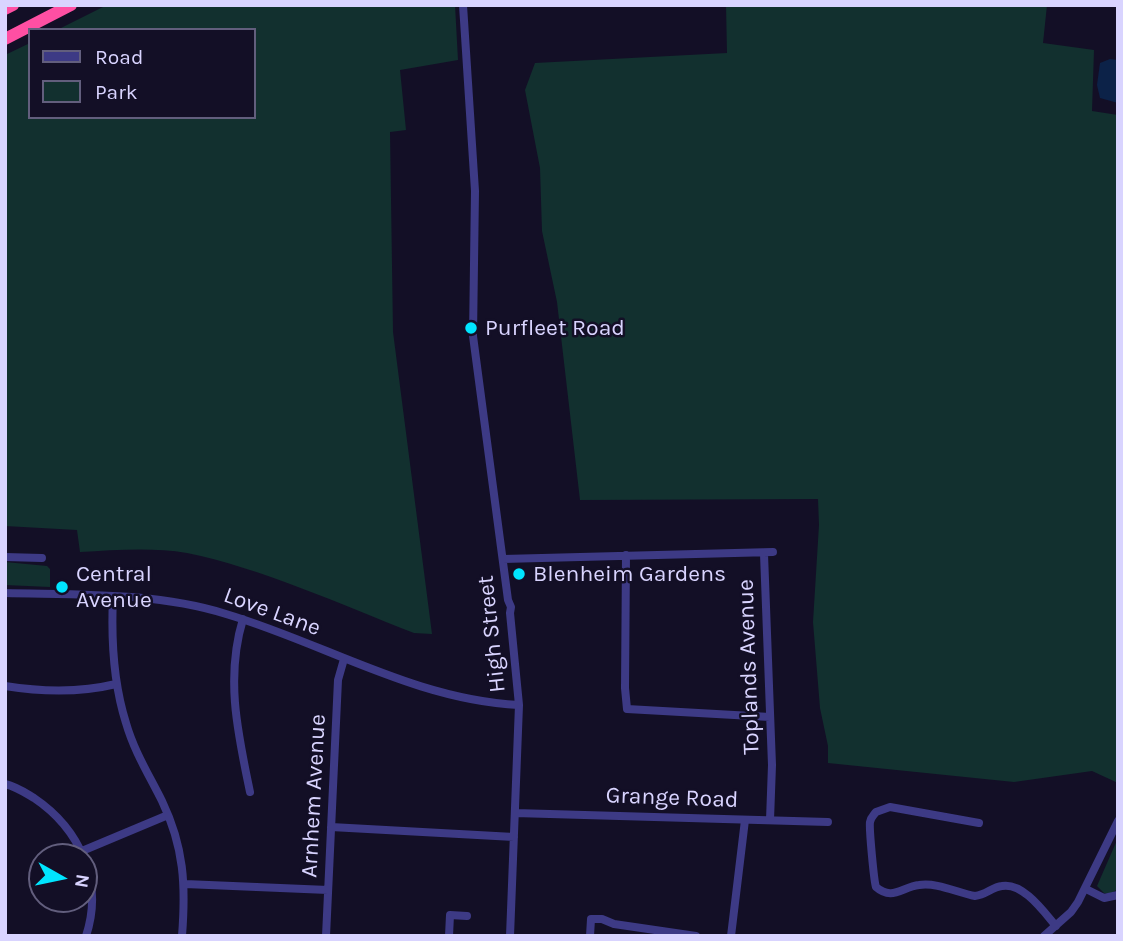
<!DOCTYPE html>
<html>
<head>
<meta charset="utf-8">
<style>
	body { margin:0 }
	#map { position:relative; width:1123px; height:941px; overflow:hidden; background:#130f26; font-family:Karla,sans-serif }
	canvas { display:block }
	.frame { position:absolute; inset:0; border:7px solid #d9d4ff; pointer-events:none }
	.legend { position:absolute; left:28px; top:28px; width:228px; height:91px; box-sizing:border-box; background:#130f26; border:2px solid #625e7d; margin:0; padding:9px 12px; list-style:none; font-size:21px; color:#d9d4ff }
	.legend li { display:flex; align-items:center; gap:14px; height:35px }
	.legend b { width:35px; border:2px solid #625e7d }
	.north { position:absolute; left:28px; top:843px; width:70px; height:70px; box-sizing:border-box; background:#130f26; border:2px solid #625e7d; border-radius:50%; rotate:99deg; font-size:19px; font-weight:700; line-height:28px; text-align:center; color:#d9d4ff }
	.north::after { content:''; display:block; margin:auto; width:24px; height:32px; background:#00e5ff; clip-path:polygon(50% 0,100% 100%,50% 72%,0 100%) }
</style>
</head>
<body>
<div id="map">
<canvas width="1123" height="941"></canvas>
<div class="frame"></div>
<ul class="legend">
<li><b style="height:9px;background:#3d3a85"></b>Road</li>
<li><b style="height:19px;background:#12302f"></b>Park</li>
</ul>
<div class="north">N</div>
</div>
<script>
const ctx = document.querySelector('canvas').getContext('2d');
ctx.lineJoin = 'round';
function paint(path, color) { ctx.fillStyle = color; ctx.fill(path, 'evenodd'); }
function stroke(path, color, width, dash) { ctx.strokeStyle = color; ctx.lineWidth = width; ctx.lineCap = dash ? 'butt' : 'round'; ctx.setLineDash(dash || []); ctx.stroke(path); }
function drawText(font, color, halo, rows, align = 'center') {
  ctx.font = font + ' Karla,sans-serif'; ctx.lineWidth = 5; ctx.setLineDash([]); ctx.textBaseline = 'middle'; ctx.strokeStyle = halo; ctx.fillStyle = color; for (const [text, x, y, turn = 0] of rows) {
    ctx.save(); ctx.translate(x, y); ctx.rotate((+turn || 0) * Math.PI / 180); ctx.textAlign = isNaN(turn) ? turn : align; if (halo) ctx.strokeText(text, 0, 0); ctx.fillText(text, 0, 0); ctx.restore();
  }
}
const green = new Path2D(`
	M 107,5 L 455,5 L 458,60 L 400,70 L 406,130 L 390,132 L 393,332 L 432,634 L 414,633 C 342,605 261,568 187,553 C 153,547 115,550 80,552 L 77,530 L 5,526 L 5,55 L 30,43 L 30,117 L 254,117 L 254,30 L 57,30 Z
	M 726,5 L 1047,5 L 1043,43 L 1094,50 L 1092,111 L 1118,115 L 1118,783 L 1092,771 L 1014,782 L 828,763 L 828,746 L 820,708 L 813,622 L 819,525 L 818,499 L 580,500 L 557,302 L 542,231 L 540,168 L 525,90 L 535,63 L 727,53 Z
	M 5,562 L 47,566 L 50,569 L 50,587 L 5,585 Z
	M 1118,838 L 1118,889 L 1110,894 L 1104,893 L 1097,886 Z`);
const water = new Path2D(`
	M 1110,59 L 1118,60 L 1118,103 L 1100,98 L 1097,85 L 1100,63 Z`);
const minor = new Path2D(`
	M 463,5 L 475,191 L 473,336 L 508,600 L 511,607 L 510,613 L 519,705 L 510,936
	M 764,554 L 772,765 L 770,820
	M 626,555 L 625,688 L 627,709 L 770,717
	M 5,557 L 42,558
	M 503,559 L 773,552
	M 5,593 C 79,595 155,592 226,614 C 324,643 415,700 519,705
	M 113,597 C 111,640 113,682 126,723 C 134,751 149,775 162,801 C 184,847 186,885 182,936
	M 243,619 C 225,678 238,734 250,792
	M 5,686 C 43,692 79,693 116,684
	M 5,784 C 17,787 24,792 34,798 C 80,829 104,882 86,936
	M 515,813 L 828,822
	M 979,823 L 890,807 L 876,812 C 873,816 871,817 870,822 C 869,828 874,882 876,887 C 892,901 902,887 919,885 C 937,882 958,893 975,896 C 986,895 992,887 1002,886 C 1023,882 1044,912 1056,926
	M 331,827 L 514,837
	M 82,851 L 168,815
	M 185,884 L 328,890
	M 1086,889 L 1104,898 L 1118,895
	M 326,936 L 338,680 L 344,659
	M 449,936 L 450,915 L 467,916
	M 590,936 L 591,919 L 602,919 L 614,924 L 696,936
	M 731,936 L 745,820
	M 1044,936 L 1071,912 L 1078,902 L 1118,821`);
const highway = new Path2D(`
	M 5,9 L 13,5
	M 5,39 L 71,5`);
const markers = [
	[471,328,7,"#00e5ff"],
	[519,574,7,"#00e5ff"],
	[62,587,7,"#00e5ff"]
];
const poiNames = [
	["Purfleet Road",485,328],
	["Central",76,574],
	["Avenue",76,600],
	["Blenheim Gardens",533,574]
];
const streetNames = [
	["Love Lane",272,612,20],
	["High Street",492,634,-96],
	["Toplands Avenue",749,667,-92],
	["Arnhem Avenue",314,796,-87],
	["Grange Road",672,798,2]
];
paint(green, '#12302f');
paint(water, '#0c2248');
stroke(minor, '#3d3a85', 8);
stroke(highway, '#ff4fa3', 12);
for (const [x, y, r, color] of markers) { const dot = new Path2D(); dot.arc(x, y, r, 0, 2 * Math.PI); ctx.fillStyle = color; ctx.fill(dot); stroke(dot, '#130f26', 2.5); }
drawText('23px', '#d9d4ff', '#130f26', poiNames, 'left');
drawText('23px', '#d9d4ff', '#130f26', streetNames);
</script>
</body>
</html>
